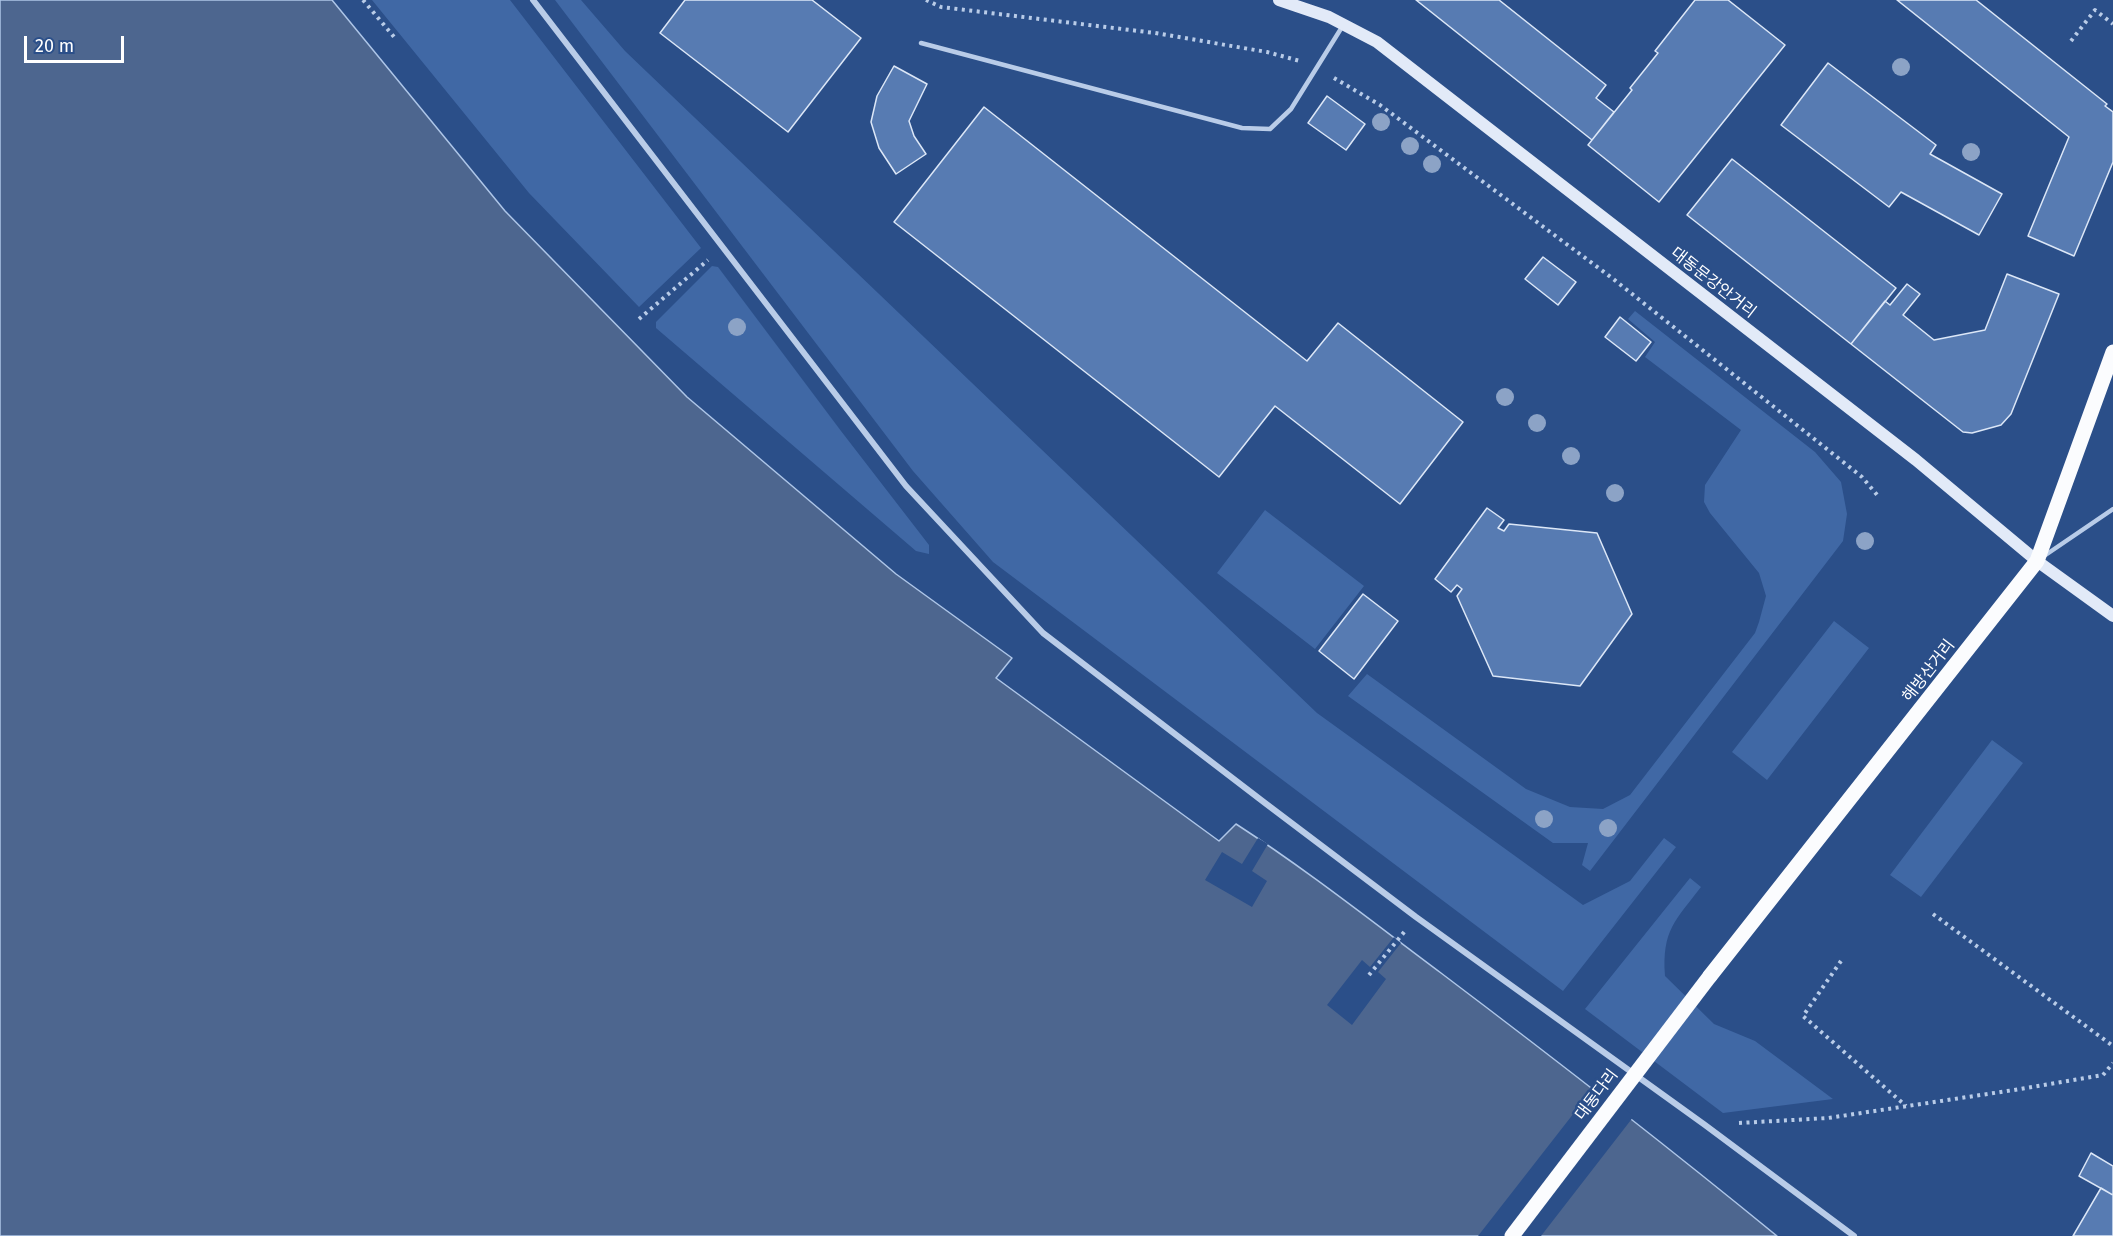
<!DOCTYPE html>
<html>
<head>
<meta charset="utf-8">
<style>
	body { margin:0 }
	#map { position:relative; width:2113px; height:1236px; overflow:hidden; background:#2b4f89; font-family:"Fira Sans",sans-serif }
	canvas { display:block }
	.scale { position:absolute; left:24px; top:36px; width:100px; height:27px; box-sizing:border-box; border:3px solid #fff; border-top:0; padding-left:8px; font-size:18px; line-height:21px; white-space:nowrap; color:#fff; -webkit-text-stroke:4px #2b4f89; paint-order:stroke }
</style>
</head>
<body>
<div id="map">
<canvas width="2113" height="1236"></canvas>
<div class="scale">20 m</div>
</div>
<script>
const ctx = document.querySelector('canvas').getContext('2d');
ctx.lineJoin = 'round';
function paint(path, color) { ctx.fillStyle = color; ctx.fill(path, 'evenodd'); }
function stroke(path, color, width, dash) { ctx.strokeStyle = color; ctx.lineWidth = width; ctx.lineCap = dash ? 'butt' : 'round'; ctx.setLineDash(dash || []); ctx.stroke(path); }
function drawText(font, color, halo, rows, align = 'center') {
  ctx.font = font + ' "Fira Sans","Noto Sans KR",sans-serif'; ctx.lineWidth = 5; ctx.setLineDash([]); ctx.textBaseline = 'middle'; ctx.strokeStyle = halo; ctx.fillStyle = color; for (const [text, x, y, turn = 0] of rows) {
    ctx.save(); ctx.translate(x, y); ctx.rotate((+turn || 0) * Math.PI / 180); ctx.textAlign = isNaN(turn) ? turn : align; if (halo) ctx.strokeText(text, 0, 0); ctx.fillText(text, 0, 0); ctx.restore();
  }
}
const green = new Path2D(`
	M 372,0 L 510,0 L 701,248 L 639,307 L 529,193 Z
	M 555,0 L 581,0 L 625,51 L 1317,713 L 1583,905 L 1630,881 L 1664,838 L 1676,847 L 1563,991 L 993,562 L 913,471 Z
	M 712,266 L 718,267 L 841,431 L 929,545 L 929,554 L 916,551 L 656,328 L 656,322 Z
	M 1635,311 L 1815,452 L 1841,482 L 1847,514 L 1843,541 L 1590,871 L 1582,865 L 1588,843 L 1553,843 L 1348,696 L 1367,674 L 1526,789 L 1570,807 L 1603,809 L 1630,795 L 1755,633 L 1759,622 L 1766,596 L 1759,573 L 1710,513 L 1704,502 L 1705,485 L 1741,430 L 1645,357 L 1655,342 L 1628,319 Z
	M 1265,510 L 1364,586 L 1315,649 L 1217,573 Z
	M 1834,621 L 1869,648 L 1767,780 L 1732,752 Z
	M 1992,740 L 2023,763 L 1921,897 L 1890,875 Z
	M 1690,878 L 1701,887 C 1675,921 1662,930 1665,976 L 1714,1024 L 1755,1041 L 1833,1099 L 1723,1113 L 1585,1009 Z`);
const water = new Path2D(`
	M 0,0 L 332,0 L 505,211 L 687,397 L 896,574 L 1012,658 L 996,678 L 1219,841 L 1236,824 C 1307,870 1374,923 1441,973 C 1555,1059 1667,1146 1777,1236 L 0,1236 Z`);
const pier = new Path2D(`
	M 1258,838 L 1268,844 L 1252,871 L 1267,881 L 1252,907 L 1205,880 L 1222,852 L 1242,864 Z
	M 1394,937 L 1401,943 L 1378,972 L 1386,979 L 1352,1025 L 1327,1005 L 1362,960 L 1370,967 Z
	M 1595,1086 L 1634,1116 L 1541,1236 L 1478,1236 Z`);
const building = new Path2D(`
	M 685,0 L 812,0 L 861,38 L 788,132 L 660,33 Z
	M 1416,0 L 1499,0 L 1606,85 L 1596,98 L 1614,112 L 1592,140 Z
	M 1695,0 L 1728,0 L 1785,45 L 1659,202 L 1588,145 L 1632,90 L 1630,88 L 1658,53 L 1655,51 Z
	M 1897,0 L 1976,0 L 2107,104 L 2105,106 L 2113,112 L 2113,162 L 2074,256 L 2028,236 L 2069,137 Z
	M 1828,63 L 1936,145 L 1930,154 L 2002,194 L 1979,235 L 1901,192 L 1889,207 L 1781,125 Z
	M 894,66 L 927,84 L 909,121 L 914,136 L 926,154 L 896,174 L 879,148 L 871,122 L 877,96 Z
	M 1327,96 L 1365,124 L 1346,150 L 1308,123 Z
	M 984,107 L 1307,361 L 1338,323 L 1463,422 L 1400,504 L 1275,406 L 1219,477 L 894,222 Z
	M 1732,159 L 1896,288 L 1851,344 L 1687,215 Z
	M 1543,257 L 1576,282 L 1558,305 L 1525,279 Z
	M 2007,274 L 2059,294 L 2011,414 L 2001,425 L 1972,433 L 1963,432 L 1851,344 L 1885,301 L 1890,305 L 1907,284 L 1920,294 L 1903,315 L 1934,340 L 1985,330 Z
	M 1620,317 L 1651,342 L 1636,361 L 1605,337 Z
	M 1487,508 L 1504,520 L 1498,528 L 1504,531 L 1509,524 L 1597,533 L 1632,614 L 1580,686 L 1493,676 L 1457,596 L 1462,589 L 1457,585 L 1451,592 L 1435,579 Z
	M 1363,594 L 1398,621 L 1354,679 L 1319,651 Z
	M 2091,1153 L 2113,1166 L 2113,1195 L 2079,1176 Z
	M 2101,1188 L 2113,1195 L 2113,1236 L 2073,1236 Z`);
const path = new Path2D(`
	M 363,0 L 395,38
	M 926,0 L 941,7 L 1155,33 L 1267,52 L 1300,61
	M 2071,41 L 2095,10 L 2113,24
	M 1334,78 L 1380,105 L 1612,278 L 1862,477 L 1878,496
	M 639,319 L 708,260
	M 1933,914 L 2113,1046
	M 1841,961 L 1803,1016 L 1906,1106
	M 1369,975 L 1405,931
	M 1739,1123 L 1828,1118 L 2014,1090 L 2103,1075 L 2113,1063`);
const lane = new Path2D(`
	M 921,43 L 1242,128 L 1270,129 L 1291,109 L 1342,27
	M 2044,556 L 2113,509`);
const street = new Path2D(`
	M 533,0 L 906,486 L 1043,633 L 1265,803 L 1416,917 L 1705,1125 L 1854,1236`);
const secondary = new Path2D(`
	M 1279,0 L 1329,17 L 1377,42 L 1916,460 L 2037,561 L 2113,616`);
const primary = new Path2D(`
	M 1710,976 L 2037,561 L 2113,352`);
const primaryBridge = new Path2D(`
	M 1512,1236 L 1710,976`);
const trees = [
	[1901,67],
	[1381,122],
	[1410,146],
	[1971,152],
	[1432,164],
	[737,327],
	[1505,397],
	[1537,423],
	[1571,456],
	[1615,493],
	[1865,541],
	[1544,819],
	[1608,828]
];
const streetNames = [
	["대동문강안거리",1713,283,38],
	["해방산거리",1929,671,-52],
	["대동다리",1597,1095,-53]
];
paint(green, '#4068a5');
paint(water, '#4d668f');
stroke(water, '#aec6e8', 1.5);
paint(pier, '#2b4f89');
paint(building, '#577bb2');
stroke(building, '#dce7f7', 1.5);
stroke(path, '#b9cce8', 4, [3, 4.5]);
stroke(lane, '#b9cce8', 4.5);
stroke(street, '#b9cce8', 6);
stroke(secondary, '#e2eaf8', 12);
stroke(primary, '#fbfcfe', 15);
stroke(primaryBridge, '#fbfcfe', 15);
ctx.fillStyle = '#8ca3c6';
for (const [x, y] of trees) { ctx.beginPath(); ctx.arc(x, y, 9, 0, 2 * Math.PI); ctx.fill(); }
drawText('16px', '#fff', '#2b4f89', streetNames);
</script>
</body>
</html>
